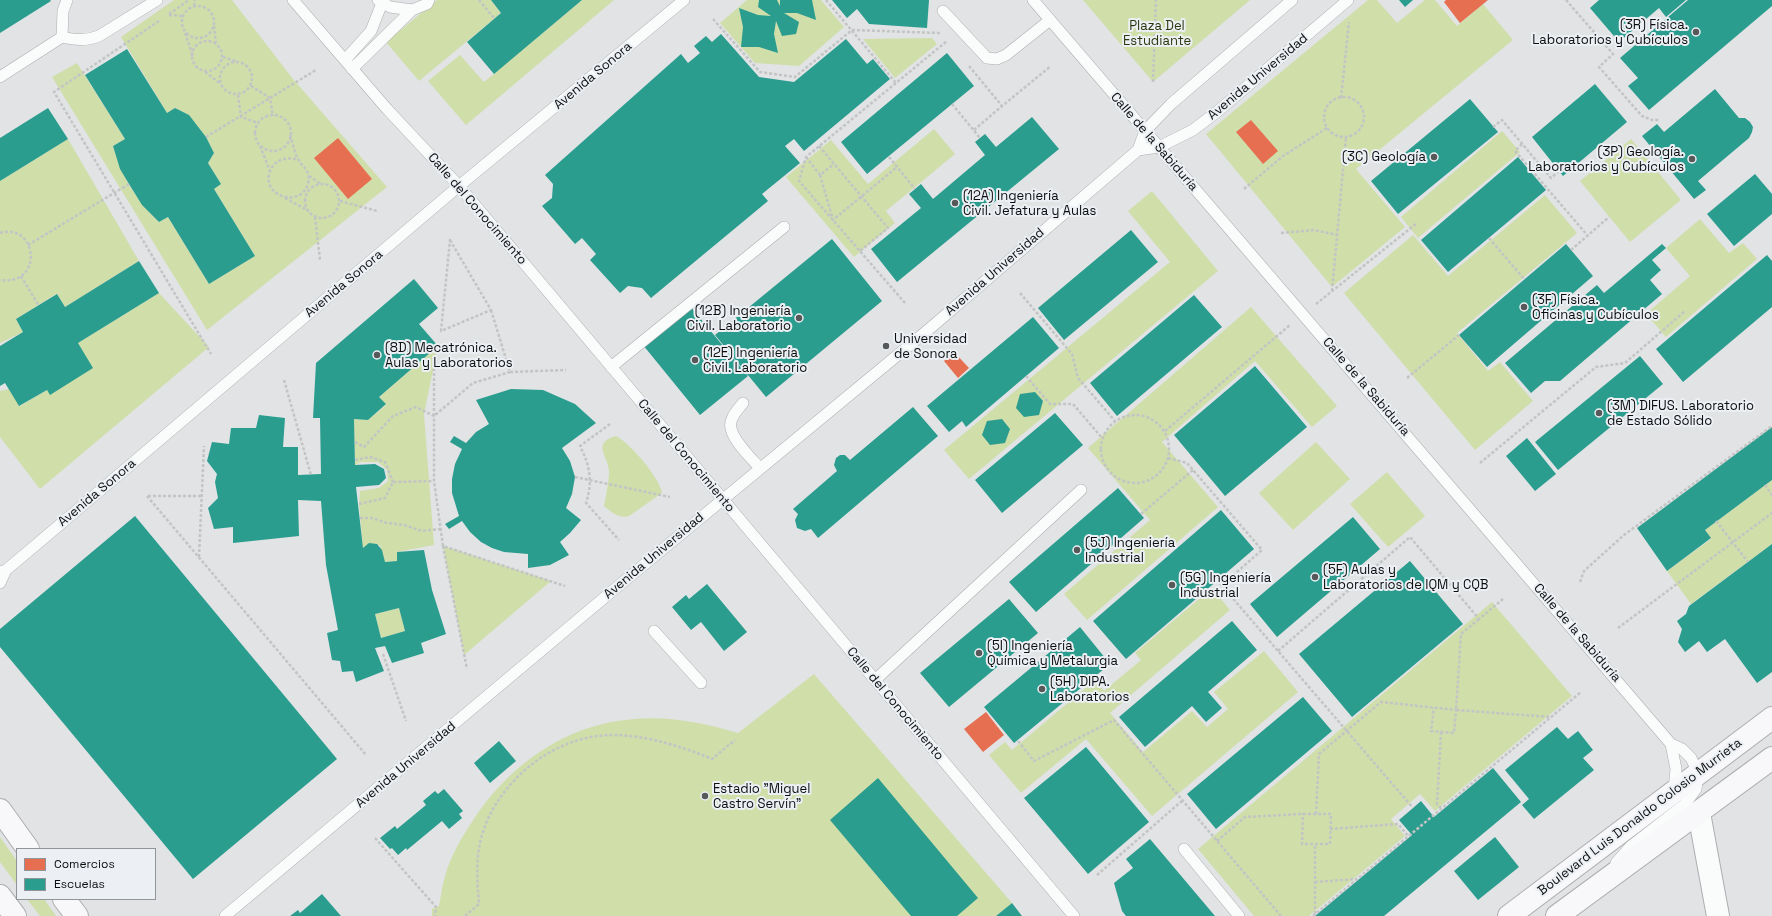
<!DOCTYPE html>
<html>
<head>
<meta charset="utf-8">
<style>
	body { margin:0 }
	#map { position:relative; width:1772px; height:916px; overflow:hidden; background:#e1e3e5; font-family:"Space Grotesk",sans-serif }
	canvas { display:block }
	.legend { position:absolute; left:16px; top:848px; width:140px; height:52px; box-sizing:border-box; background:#ecf0f4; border:1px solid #929598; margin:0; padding:5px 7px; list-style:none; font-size:12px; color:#0b0d0e }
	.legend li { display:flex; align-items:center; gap:8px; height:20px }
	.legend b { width:20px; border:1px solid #929598 }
</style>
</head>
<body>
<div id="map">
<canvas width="1772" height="916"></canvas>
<ul class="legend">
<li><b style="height:11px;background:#e76f51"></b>Comercios</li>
<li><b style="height:11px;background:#2a9d8f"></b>Escuelas</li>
</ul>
</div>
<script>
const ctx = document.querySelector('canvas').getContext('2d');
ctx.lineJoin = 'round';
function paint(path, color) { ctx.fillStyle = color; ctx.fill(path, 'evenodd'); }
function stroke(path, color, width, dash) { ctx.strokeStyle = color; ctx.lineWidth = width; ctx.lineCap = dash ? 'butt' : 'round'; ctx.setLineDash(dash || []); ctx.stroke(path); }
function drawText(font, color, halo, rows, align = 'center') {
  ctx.font = font + ' "Space Grotesk",sans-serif'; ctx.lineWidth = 4; ctx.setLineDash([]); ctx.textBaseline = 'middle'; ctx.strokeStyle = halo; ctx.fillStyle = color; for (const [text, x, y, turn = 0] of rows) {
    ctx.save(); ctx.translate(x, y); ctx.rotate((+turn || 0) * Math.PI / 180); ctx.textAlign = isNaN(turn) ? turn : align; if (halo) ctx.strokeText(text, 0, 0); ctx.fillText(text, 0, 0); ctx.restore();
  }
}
const green = new Path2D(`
	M 174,0 L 232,0 L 293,79 L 387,187 L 207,330 L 52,77 L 77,63 L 125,139 L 113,146 C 123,179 135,198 159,222 L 168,217 L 209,284 L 255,256 L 214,189 L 221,184 L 208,163 L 214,153 L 206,137 L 188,115 L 175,108 L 167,113 L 121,37 Z
	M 437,0 L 491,0 L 501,13 L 419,81 L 386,42 Z
	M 582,0 L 614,0 L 466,125 L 428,81 L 460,55 L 484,82 Z
	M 747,0 L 821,0 L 844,27 L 799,66 L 755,63 L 720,23 Z
	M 1083,0 L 1250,0 L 1153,82 Z
	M 1368,0 L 1377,0 L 1397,23 L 1425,0 L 1435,0 L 1457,26 L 1483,4 L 1513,40 L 1356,169 L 1405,227 L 1332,287 L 1206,134 Z
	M 932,38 L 937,44 L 895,78 L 863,39 Z
	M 934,129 L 955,154 L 886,211 L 895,223 L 854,257 L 786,177 L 831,140 L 868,184 Z
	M 1502,131 L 1520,152 L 1418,238 L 1401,217 Z
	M 68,139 L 139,261 L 65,307 L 56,294 L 16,319 L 23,332 L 0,343 L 0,181 Z
	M 1631,139 L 1681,200 L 1630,242 L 1580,181 Z
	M 1152,191 L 1218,271 L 969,479 L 944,450 L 1170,262 L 1128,211 Z
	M 1545,195 L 1577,233 L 1457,333 L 1488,371 L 1500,362 L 1533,401 L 1475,450 L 1344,293 L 1413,235 L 1448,276 Z
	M 1700,219 L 1729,253 L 1743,243 L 1757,259 L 1666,337 L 1646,314 L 1690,276 L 1666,248 Z
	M 159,293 L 209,347 L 40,489 L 0,437 L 0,391 L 9,389 L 20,406 L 47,390 L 50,394 L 78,343 Z
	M 1251,307 L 1337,406 L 1312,427 L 1255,361 L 1162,442 L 1218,507 L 1087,620 L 1064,594 L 1150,520 L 1088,448 Z
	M 438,346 L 424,414 L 434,545 L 397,552 L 397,561 L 385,562 L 380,545 L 363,548 L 359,504 L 360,491 L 379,488 L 388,481 L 387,470 L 378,462 L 361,462 L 355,465 L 354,419 L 368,420 L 386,405 L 379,397 Z
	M 616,436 C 630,443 660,478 662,493 L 629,516 C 619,519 611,512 604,506 C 606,495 609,482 609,471 C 608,455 591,443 616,436 Z
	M 1316,442 L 1350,479 L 1293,530 L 1259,493 Z
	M 1387,472 L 1425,516 L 1388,547 L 1350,504 Z
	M 1772,480 L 1772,544 L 1691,604 L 1667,571 L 1711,539 L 1705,530 Z
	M 443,546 L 551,581 L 464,655 Z
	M 1212,588 L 1230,610 L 1110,713 L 1143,752 L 1192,711 L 1207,727 L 1228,709 L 1214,692 L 1264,651 L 1298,692 L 1152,816 L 1086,739 L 1021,793 L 989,755 L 1005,742 L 1012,750 L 1095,680 L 1104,691 L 1141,660 L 1135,653 Z
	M 1492,602 L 1572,696 L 1435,811 L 1420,794 L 1391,819 L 1405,836 L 1309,916 L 1254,916 L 1198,849 Z
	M 399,608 L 405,631 L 381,638 L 375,614 Z
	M 814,674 L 1012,903 L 996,916 L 432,916 L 432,909 L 439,906 C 441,896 442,886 445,876 C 450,858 460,840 470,825 C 506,767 564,724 634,719 C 669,716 704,723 738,733 Z
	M 0,837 L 17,861 L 17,885 L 0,862 Z
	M 27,899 L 44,899 L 56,916 L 40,916 Z`);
const shops = new Path2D(`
	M 1446,0 L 1488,0 L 1460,23 L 1444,2 Z
	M 1251,120 L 1278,151 L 1263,164 L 1236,132 Z
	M 338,138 L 372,179 L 348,199 L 314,158 Z
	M 954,352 L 969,368 L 958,378 L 944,361 Z
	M 986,712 L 1004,735 L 983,752 L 964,729 Z`);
const schools = new Path2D(`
	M 0,0 L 50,0 L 51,1 L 0,33 Z
	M 491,0 L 582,0 L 494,74 L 467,42 L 501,13 Z
	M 759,0 L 777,0 L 780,6 L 780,0 L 812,0 L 816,20 L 797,13 L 784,13 L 799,22 L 796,34 L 782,36 L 776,21 L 774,34 L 778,53 L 759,47 L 741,47 L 743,27 L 739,8 L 758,15 L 771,16 L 758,7 Z
	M 832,0 L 929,0 L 927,28 L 869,24 L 857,9 L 847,18 Z
	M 1399,0 L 1413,0 L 1405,7 Z
	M 1599,0 L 1686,0 L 1666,17 L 1659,8 L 1619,42 L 1590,8 Z
	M 1688,0 L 1772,0 L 1772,6 L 1649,110 L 1628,86 L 1638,78 L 1620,58 Z
	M 721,34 L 759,77 L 794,82 L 846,39 L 867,64 L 873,59 L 890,79 L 804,151 L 794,139 L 785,146 L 800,163 L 762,194 L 768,201 L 651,298 L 642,288 L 628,286 L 620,293 L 590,260 L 596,254 L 582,238 L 575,244 L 542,206 L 552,198 L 553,184 L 545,175 L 681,54 L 688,63 L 700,53 L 694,46 L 706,36 L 712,42 Z
	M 127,49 L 167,113 L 175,108 L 189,115 L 206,137 L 214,153 L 208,163 L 221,184 L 214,189 L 255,256 L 209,284 L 168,217 L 159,222 L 142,205 L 129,184 L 120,169 L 113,146 L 125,139 L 85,75 Z
	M 947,53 L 974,86 L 867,174 L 841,142 Z
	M 1595,84 L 1627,122 L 1563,176 L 1532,137 Z
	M 1715,89 L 1739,118 L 1745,118 L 1750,122 L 1753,127 L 1752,132 L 1749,138 L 1698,181 L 1706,190 L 1694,199 L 1642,136 L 1657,124 L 1664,132 Z
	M 1470,99 L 1498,132 L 1398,214 L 1371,181 Z
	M 48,108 L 68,139 L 0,181 L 0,138 Z
	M 1032,117 L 1059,149 L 897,282 L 871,249 L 921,208 L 909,194 L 921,184 L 933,199 L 985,155 L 975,142 L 985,134 L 996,147 Z
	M 1518,157 L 1546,190 L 1448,272 L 1421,240 Z
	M 1755,174 L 1772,194 L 1772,214 L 1734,246 L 1707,214 Z
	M 1131,230 L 1158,262 L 1064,340 L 1038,308 Z
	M 832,239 L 882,301 L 766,397 L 715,335 Z
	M 1566,244 L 1593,276 L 1487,367 L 1459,335 Z
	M 1662,244 L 1666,248 L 1652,260 L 1661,270 L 1650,280 L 1662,294 L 1560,381 L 1545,381 L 1531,393 L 1505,363 L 1597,285 L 1604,293 Z
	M 1767,255 L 1772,261 L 1772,307 L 1683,382 L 1656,349 Z
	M 139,261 L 159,293 L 78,343 L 93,368 L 50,395 L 47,390 L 19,406 L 5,383 L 0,386 L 0,346 L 23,332 L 16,319 L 57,294 L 65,307 Z
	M 414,279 L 438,308 L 419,324 L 438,346 L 379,397 L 386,404 L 368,420 L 354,419 L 355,465 L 375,464 L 384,469 L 386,478 L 379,485 L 356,487 L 363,548 L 369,543 L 377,544 L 382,550 L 385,562 L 397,561 L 397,552 L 424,550 L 432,590 L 446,634 L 421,643 L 424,653 L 392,663 L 385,646 L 375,648 L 384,671 L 356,682 L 353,671 L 342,672 L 340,661 L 332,660 L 327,633 L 338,630 L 326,565 L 321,501 L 298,500 L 299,536 L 233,543 L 233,527 L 214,529 L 208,508 L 218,498 L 215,482 L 217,474 L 207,461 L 212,442 L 229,444 L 231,428 L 256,428 L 259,415 L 285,418 L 283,447 L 298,447 L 298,475 L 321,474 L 320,418 L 313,418 L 316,363 ZM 399,608 L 405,631 L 381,638 L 375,614 Z
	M 1194,295 L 1222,327 L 1117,416 L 1090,383 Z
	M 690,306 L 748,376 L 700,415 L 643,345 Z
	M 1033,317 L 1059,348 L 966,427 L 962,421 L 949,432 L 927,406 Z
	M 1640,356 L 1663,384 L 1558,470 L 1535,442 Z
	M 1255,366 L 1307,427 L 1225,496 L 1174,435 Z
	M 511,389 L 543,390 L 575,404 L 596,423 L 562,448 L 570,461 L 575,477 L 572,494 L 566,508 L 581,520 L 570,533 L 560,542 L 569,555 L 550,565 L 528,568 L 528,554 L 504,552 L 492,548 L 481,542 L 470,532 L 462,521 L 449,529 L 445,524 L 459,516 L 452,493 L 452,479 L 455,464 L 462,449 L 450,442 L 454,436 L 466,443 L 476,432 L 489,424 L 476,400 Z
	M 1035,392 L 1043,401 L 1039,415 L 1024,417 L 1016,408 L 1020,394 Z
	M 913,407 L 938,436 L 818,538 L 811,529 L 805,531 L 797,528 L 795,520 L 798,514 L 793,509 L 837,471 L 834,465 L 836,458 L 840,455 L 845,455 L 850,460 Z
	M 1055,413 L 1083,445 L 1002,513 L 975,480 Z
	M 1002,419 L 1010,429 L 1005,443 L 990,445 L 982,435 L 987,421 Z
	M 1772,427 L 1772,480 L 1705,530 L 1711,538 L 1667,571 L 1637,528 Z
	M 1527,438 L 1556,474 L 1535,491 L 1506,456 Z
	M 1118,488 L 1144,518 L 1036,612 L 1009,582 Z
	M 1221,510 L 1254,549 L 1126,659 L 1093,621 Z
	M 135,516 L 337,759 L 193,879 L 0,647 L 0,629 Z
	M 1353,517 L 1380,549 L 1277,637 L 1250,604 Z
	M 1772,544 L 1772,672 L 1757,683 L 1725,639 L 1707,652 L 1699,641 L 1685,652 L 1678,642 L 1682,629 L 1677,621 L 1686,614 L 1689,606 Z
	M 1410,561 L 1463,624 L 1352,717 L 1299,654 Z
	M 707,584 L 747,632 L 724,651 L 701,622 L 691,630 L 672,607 L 686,595 L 689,599 Z
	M 1009,599 L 1038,633 L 949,707 L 920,673 Z
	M 1232,621 L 1257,650 L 1208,692 L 1222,708 L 1206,722 L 1192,706 L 1145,747 L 1119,717 Z
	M 1080,627 L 1110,664 L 1014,743 L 984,707 Z
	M 1303,697 L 1332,731 L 1216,829 L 1187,794 Z
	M 1557,727 L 1568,739 L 1578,731 L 1593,750 L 1583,758 L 1594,770 L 1534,819 L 1522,805 L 1529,799 L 1505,770 Z
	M 499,741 L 516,761 L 490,783 L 474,763 Z
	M 1086,747 L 1149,822 L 1088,874 L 1024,798 Z
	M 1493,768 L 1521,802 L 1384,916 L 1315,916 L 1412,835 L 1399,820 L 1413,808 L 1421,801 L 1434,817 Z
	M 878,778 L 978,898 L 957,916 L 911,916 L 830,820 Z
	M 444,789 L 463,811 L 459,814 L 462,818 L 449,829 L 442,821 L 407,850 L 406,848 L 398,855 L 392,848 L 390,849 L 380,838 L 395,826 L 397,829 L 426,805 L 423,801 L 435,791 L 438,794 Z
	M 1495,837 L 1519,867 L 1478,900 L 1454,871 Z
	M 1150,839 L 1215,916 L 1126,916 L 1122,911 L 1114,883 L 1133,868 L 1126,859 Z
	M 322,894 L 341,916 L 290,916 L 298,910 L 300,913 Z
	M 1012,903 L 1022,916 L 996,916 Z`);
const path = new Path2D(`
	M 479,0 L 494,18
	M 826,0 L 896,83
	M 1566,0 L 1613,54 L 1599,67 L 1642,116 L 1652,120 L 1659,120
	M182 22a16 16 0 1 1 32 0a16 16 0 1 1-32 0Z
	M 194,6 L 195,0
	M 169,14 L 189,0
	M 169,15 L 183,16
	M 713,19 L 760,72 L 795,77 L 852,30 L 940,33
	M 159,21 L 54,92 L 211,354
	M 214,26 L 216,43
	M 185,33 L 192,53
	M192 56a15 15 0 1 1 30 0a15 15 0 1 1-30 0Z
	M 223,57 L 236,61
	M220 78a16 16 0 1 1 32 0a16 16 0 1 1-32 0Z
	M 969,66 L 1002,106 L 1051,66
	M 205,72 L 220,83
	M 1153,82 L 1156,0
	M 251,86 L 270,98 L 273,116
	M 238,95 L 241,117 L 258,123
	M1324 117a20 20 0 1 1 40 0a20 20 0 1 1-40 0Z
	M 1341,98 L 1349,22
	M 952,104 L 980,138
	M255 133a18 18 0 1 1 36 0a18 18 0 1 1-36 0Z
	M 1493,127 L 1502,120 L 1551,178 L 1559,171
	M 974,130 L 1002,106
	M 290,135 C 293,143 294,152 298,159 C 302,168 311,169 308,183 C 303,207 264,199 269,174 C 273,160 286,156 298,160
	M 206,137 L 316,70
	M 1522,144 L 1515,151 L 1588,236
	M 260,146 L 270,171
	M 819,146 L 888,228 L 860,251
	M 806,157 L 820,175 L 834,164
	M 889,157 L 915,189
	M 820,175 L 833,220 L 897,167
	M 309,176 L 321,184
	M305 201a17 17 0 1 1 34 0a17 17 0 1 1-34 0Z
	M 1244,189 L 1283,156 L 1327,128
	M 285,198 L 307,210
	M 340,201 L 377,211
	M 315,217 L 320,260
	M 0,233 C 37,222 45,286 0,280
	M 1281,233 L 1314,230 L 1337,235
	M 1489,238 L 1524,279
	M 450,240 L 491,310 L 441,331 Z
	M 28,245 L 129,184
	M 1571,250 L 1609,217
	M 21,276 L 39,306
	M 1332,291 L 1346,137
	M 1020,293 L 1072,354 L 1078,378 L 1115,421
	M 905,303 L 799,181 L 806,157 L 947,41
	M 1316,304 L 1417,223
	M 491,310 L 510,372 L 566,370
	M 434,358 L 434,416 L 473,383 L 510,372
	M 1026,376 L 1050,404 L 1073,404 L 1102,438
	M 1407,378 L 1459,335
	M 284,380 L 311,475
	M1101 449a34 34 0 1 1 68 0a34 34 0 1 1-68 0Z
	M 610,424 L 580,446 C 590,466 593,481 586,503 L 619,540
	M 1165,431 L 1290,325
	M 355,442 L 364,447 L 393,416 L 416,407 L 434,416 L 434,481 L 443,546 L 565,586
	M 1168,458 L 1187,463 L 1262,550 L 1222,585
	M 355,460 L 370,457 L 385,462 L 393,482
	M 1480,463 L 1596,367 L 1625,363 L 1685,311
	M 575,477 L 670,497
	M 1765,485 L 1772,495
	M 147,496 L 366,755
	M 148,496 L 202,496
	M 359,504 L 385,498 L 393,482 L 434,481
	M 1141,514 L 1193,470
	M 360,518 L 372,518 L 387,523 L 404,525 L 422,531 L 441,529
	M 1716,521 L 1748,562
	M 443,546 L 467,669
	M 199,557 L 204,446
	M 1217,580 L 1413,808
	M 1580,582 L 1584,571 L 1624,535 L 1772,426
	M 1479,619 L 1461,634 L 1456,710 L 1551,717
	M 1618,628 L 1772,513
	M 1278,651 L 1410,537 L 1479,619 L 1503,599
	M 383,654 L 406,721
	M 1441,732 L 1437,804 L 1441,808
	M 1018,741 L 1034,761 L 1114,720 L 1281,916
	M 1303,814 L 1331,814 L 1330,844 L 1302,844 Z
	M 1316,814 L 1319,754 L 1381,702 L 1456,710 L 1454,733 L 1431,731 L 1434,708
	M 1330,829 L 1398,824 L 1408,836
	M 375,838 L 436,907 L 435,916
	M 1217,841 L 1245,817 L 1303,814
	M 1097,875 L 1183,800
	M 1315,882 L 1357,879
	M 1315,914 L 1315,844
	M 465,916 L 479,904 C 477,879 475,853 484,829 C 502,778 556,735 612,735 C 646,735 680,746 712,759 L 735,740
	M 1313,916 L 1581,692`);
const lane = new Path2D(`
	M 67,0 L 63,11 L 62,37 C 75,40 86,41 99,36 L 157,0
	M 293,0 L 387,109 L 459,186 L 1074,916
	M 378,0 L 390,7 L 412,10 L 427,4 L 429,0
	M 1033,0 L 1671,744 L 1682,749 L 1691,758 L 1698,773 L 1696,789 L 1685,804 L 1631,846 L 1616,863
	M 943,11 L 987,58 L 997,59 L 1006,55 L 1050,20
	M 345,60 L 371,31 L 382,3
	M 352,69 L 412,10
	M 0,77 L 62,37
	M 1138,150 L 1145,131 L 1171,104 L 1292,0
	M 611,367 L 784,227
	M 743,403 C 739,408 734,413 732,419 C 724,433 751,458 760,468
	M 0,572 L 6,570 L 37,544 L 459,186 L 684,0
	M 0,583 L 6,570
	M 654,631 L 701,683
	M 875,680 L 1081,490
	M 1671,744 L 1676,769 L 1674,791
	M 1184,849 L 1239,916
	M 225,916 L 617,587 L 928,330 L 1138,150 L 1159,147 L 1193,130 L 1218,111 L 1348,0`);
const street = new Path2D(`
	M 1699,813 L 1718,916`);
const secondary = new Path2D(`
	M 0,810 L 28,849
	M 0,896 L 15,916
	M 64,899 L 77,916
	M 1509,916 L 1772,718
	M 1557,916 L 1772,758`);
const markers = [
	[1696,32,4,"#565859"],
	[1434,157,4,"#565859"],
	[1692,159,4,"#565859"],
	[955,203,4,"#565859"],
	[1524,307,4,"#565859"],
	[799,318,4,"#565859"],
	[886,346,4,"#565859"],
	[377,355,4,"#565859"],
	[695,360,4,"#565859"],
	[1599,413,4,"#565859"],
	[1077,550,4,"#565859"],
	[1315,577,4,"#565859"],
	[1172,585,4,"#565859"],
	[979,653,4,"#565859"],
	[1042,689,4,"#565859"],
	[705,796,4,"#565859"]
];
const poiNames = [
	["(3R) Física.",1688,25,"right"],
	["Laboratorios y Cubículos",1688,40,"right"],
	["(3P) Geología.",1684,152,"right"],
	["Laboratorios y Cubículos",1684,167,"right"],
	["(3C) Geología",1426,157,"right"],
	["(12A) Ingeniería",963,196],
	["Civil. Jefatura y Aulas",963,211],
	["(3F) Física.",1532,300],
	["Oficinas y Cubículos",1532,315],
	["(12B) Ingeniería",791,311,"right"],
	["Civil. Laboratorio",791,326,"right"],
	["Universidad",894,339],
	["de Sonora",894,354],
	["(8D) Mecatrónica.",385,348],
	["Aulas y Laboratorios",385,363],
	["(12E) Ingeniería",703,353],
	["Civil. Laboratorio",703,368],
	["(3M) DIFUS. Laboratorio",1607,406],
	["de Estado Sólido",1607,421],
	["(5J) Ingeniería",1085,543],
	["Industrial",1085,558],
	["(5F) Aulas y",1323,570],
	["Laboratorios de IQM y CQB",1323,585],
	["(5G) Ingeniería",1180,578],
	["Industrial",1180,593],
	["(5I) Ingeniería",987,646],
	["Química y Metalurgia",987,661],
	["(5H) DIPA.",1050,682],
	["Laboratorios",1050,697],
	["Estadio \"Miguel",713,789],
	["Castro Servín\"",713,804]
];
const parkNames = [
	["Plaza Del",1157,26],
	["Estudiante",1157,41]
];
const streetNames = [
	["Avenida Sonora",593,76,-40],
	["Avenida Universidad",1258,77,-40],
	["Calle de la Sabiduría",1154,142,49],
	["Calle del Conocimiento",477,209,49],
	["Avenida Universidad",995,272,-41],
	["Avenida Sonora",344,284,-40],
	["Calle de la Sabiduría",1366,387,49],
	["Calle del Conocimiento",686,456,50],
	["Avenida Sonora",97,493,-40],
	["Avenida Universidad",654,556,-40],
	["Calle de la Sabiduría",1577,633,49],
	["Calle del Conocimiento",895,704,50],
	["Avenida Universidad",406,765,-40],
	["Boulevard Luis Donaldo Colosio Murrieta",1640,817,-37]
];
paint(green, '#d0deaa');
paint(shops, '#e76f51');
paint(schools, '#2a9d8f');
stroke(lane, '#adaeb0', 12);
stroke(street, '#adaeb0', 24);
stroke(secondary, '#adaeb0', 24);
stroke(path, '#c3c4c4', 2.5, [3, 2]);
stroke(lane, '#fafbfb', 11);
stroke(street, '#fafbfb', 22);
stroke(secondary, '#f8f7f9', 22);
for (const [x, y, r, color] of markers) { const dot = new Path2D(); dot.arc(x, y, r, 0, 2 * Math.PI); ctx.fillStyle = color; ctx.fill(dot); stroke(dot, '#ecf0f4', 1.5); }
drawText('13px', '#0b0d0e', '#ecf0f4', poiNames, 'left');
drawText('13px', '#2e370e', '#ecf0f4', parkNames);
drawText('13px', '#0b0d0e', '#ecf0f4', streetNames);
</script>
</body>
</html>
